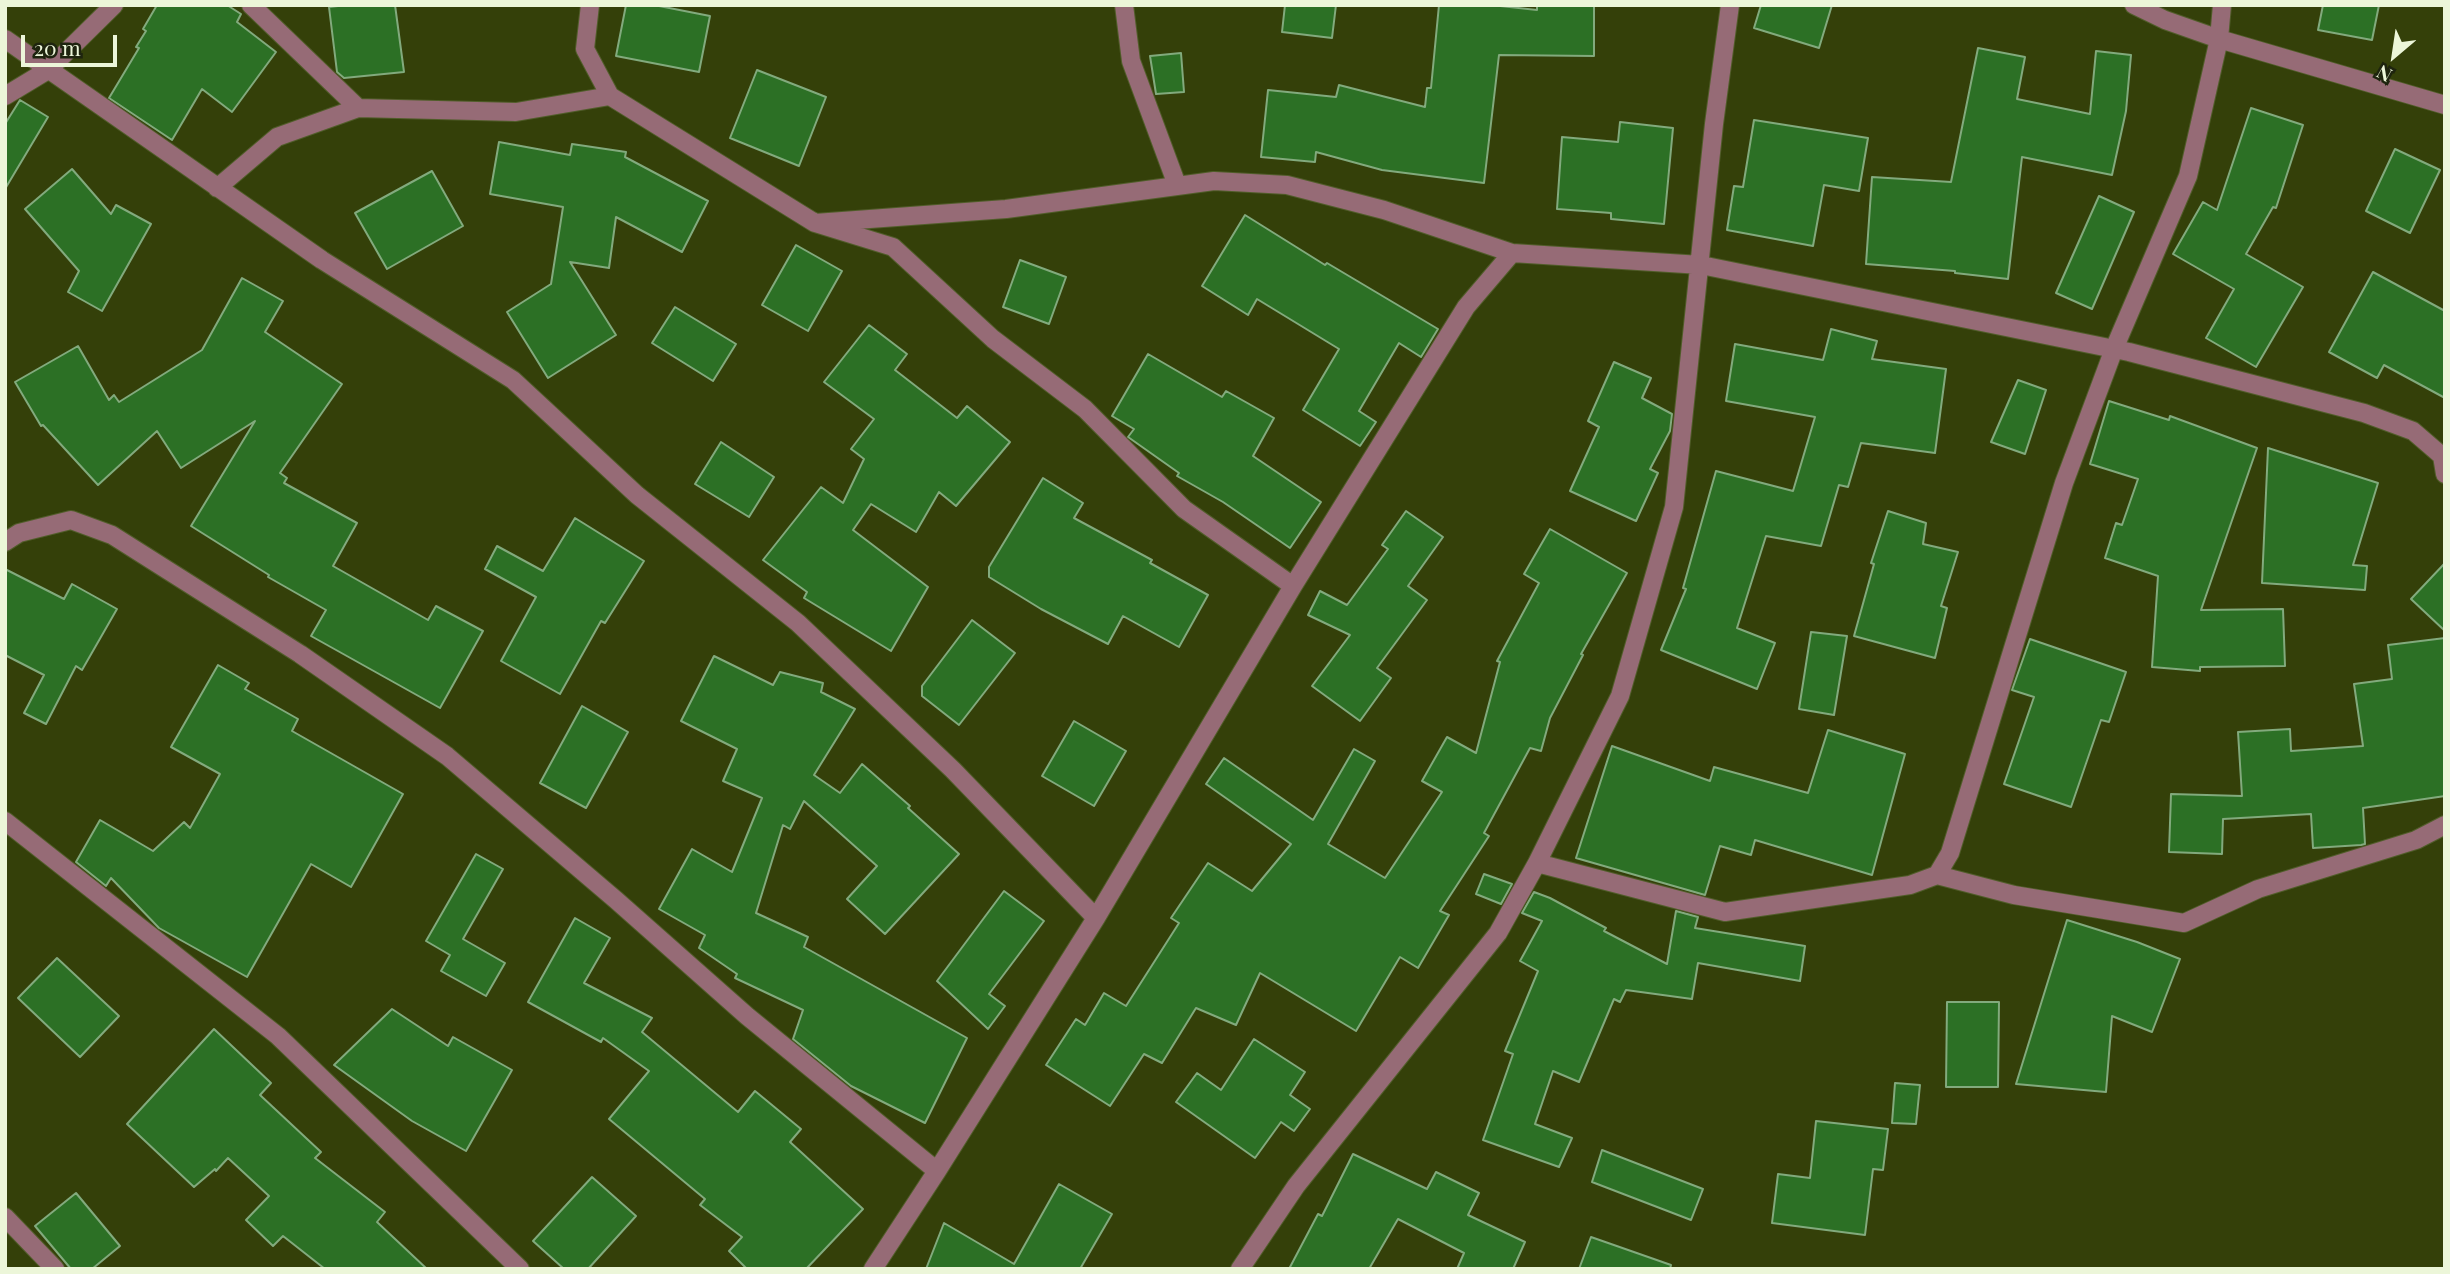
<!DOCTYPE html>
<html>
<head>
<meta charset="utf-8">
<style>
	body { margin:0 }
	#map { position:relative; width:2450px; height:1274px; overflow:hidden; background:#344009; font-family:"Playfair Display",serif }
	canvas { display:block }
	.frame { position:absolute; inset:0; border:7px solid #ecf6d9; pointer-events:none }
	.north { position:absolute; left:2359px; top:21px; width:70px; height:70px; -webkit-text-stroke:5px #1e240e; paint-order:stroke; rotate:209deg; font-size:19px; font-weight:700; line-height:28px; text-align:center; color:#ecf6d9 }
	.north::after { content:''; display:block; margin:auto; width:24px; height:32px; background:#ecf6d9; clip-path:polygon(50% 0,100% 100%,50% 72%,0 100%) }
	.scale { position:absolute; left:21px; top:35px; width:96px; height:32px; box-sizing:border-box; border:4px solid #ecf6d9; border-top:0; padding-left:9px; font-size:21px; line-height:24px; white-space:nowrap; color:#ecf6d9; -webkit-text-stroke:5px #1e240e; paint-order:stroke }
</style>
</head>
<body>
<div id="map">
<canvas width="2450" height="1274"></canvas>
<div class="frame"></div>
<div class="north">N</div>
<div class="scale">20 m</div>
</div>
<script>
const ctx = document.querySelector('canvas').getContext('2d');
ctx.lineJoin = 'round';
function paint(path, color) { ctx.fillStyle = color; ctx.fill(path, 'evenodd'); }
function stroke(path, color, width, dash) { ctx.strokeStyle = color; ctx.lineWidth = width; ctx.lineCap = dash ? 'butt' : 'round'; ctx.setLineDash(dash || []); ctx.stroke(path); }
const building = new Path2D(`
	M 157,5 L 227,5 L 241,14 L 237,22 L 276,52 L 232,112 L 202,89 L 172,140 L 109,98 L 139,48 L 136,47 L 146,31 L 143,29 Z
	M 347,5 L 395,5 L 404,72 L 344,78 L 337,72 L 329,7 Z
	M 626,5 L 654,5 L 710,16 L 699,72 L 616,56 Z
	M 1285,5 L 1336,5 L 1332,38 L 1282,32 Z
	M 1439,5 L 1491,5 L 1537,10 L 1537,5 L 1594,5 L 1594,56 L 1499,55 L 1484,183 L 1382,170 L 1316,152 L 1315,162 L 1261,157 L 1268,90 L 1336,97 L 1339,85 L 1425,107 L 1427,88 L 1431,88 Z
	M 1761,5 L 1832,5 L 1819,48 L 1754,28 Z
	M 2323,5 L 2379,5 L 2372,40 L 2318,30 Z
	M 1978,48 L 2025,57 L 2017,99 L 2090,114 L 2096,51 L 2131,55 L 2126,111 L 2112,175 L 2022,157 L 2008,279 L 1955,273 L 1955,271 L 1866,264 L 1872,177 L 1951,182 Z
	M 1181,53 L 1184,92 L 1156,94 L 1150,56 Z
	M 757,70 L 826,97 L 799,166 L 730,138 Z
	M 20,100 L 48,117 L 5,189 L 5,124 Z
	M 2251,108 L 2303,125 L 2276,208 L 2273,207 L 2246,254 L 2303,287 L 2256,367 L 2206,338 L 2234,289 L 2173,254 L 2203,202 L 2217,210 Z
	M 1754,120 L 1868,138 L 1859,191 L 1824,185 L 1813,246 L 1727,230 L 1734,186 L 1743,187 Z
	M 1620,122 L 1673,128 L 1664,224 L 1611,219 L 1611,213 L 1557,209 L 1562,137 L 1618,142 Z
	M 499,142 L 570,155 L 572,144 L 626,152 L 625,157 L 708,201 L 682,252 L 616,217 L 609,268 L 570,262 L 616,335 L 548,378 L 507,312 L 551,284 L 563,207 L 490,194 Z
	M 2395,149 L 2440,170 L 2410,233 L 2366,211 Z
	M 72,169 L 111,214 L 116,205 L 151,224 L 102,311 L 68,292 L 79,271 L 25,209 Z
	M 432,171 L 463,226 L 387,269 L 355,213 Z
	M 2099,196 L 2134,212 L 2092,309 L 2056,293 Z
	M 1245,215 L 1325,265 L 1327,263 L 1438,329 L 1421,357 L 1399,343 L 1359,411 L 1376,422 L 1360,446 L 1303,410 L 1339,349 L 1257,299 L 1248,315 L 1202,286 Z
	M 796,245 L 842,271 L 808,331 L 762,305 Z
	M 1020,260 L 1066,277 L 1049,324 L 1003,307 Z
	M 2373,272 L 2445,311 L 2445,398 L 2384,365 L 2377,378 L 2329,352 Z
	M 242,278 L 283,301 L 265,332 L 342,384 L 280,473 L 287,478 L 284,483 L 357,523 L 333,566 L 428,620 L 436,606 L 483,631 L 440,708 L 311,636 L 326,610 L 268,577 L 269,575 L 191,526 L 255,421 L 181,468 L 157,431 L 98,485 L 43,425 L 41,426 L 15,382 L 78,346 L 109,400 L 114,395 L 119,402 L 202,350 Z
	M 675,307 L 736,344 L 713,381 L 652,343 Z
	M 869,325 L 907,354 L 895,370 L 957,418 L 967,406 L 1010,442 L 956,506 L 939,492 L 916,532 L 871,504 L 853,530 L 928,587 L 891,651 L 804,598 L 807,592 L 763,560 L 821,487 L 843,503 L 864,459 L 851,449 L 874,419 L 824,382 Z
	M 1831,329 L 1877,341 L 1872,359 L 1946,369 L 1935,453 L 1861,443 L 1848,487 L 1839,485 L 1821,546 L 1766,536 L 1737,628 L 1775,643 L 1757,689 L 1661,650 L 1686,589 L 1683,588 L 1716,471 L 1793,491 L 1815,417 L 1726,401 L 1735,344 L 1823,360 Z
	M 1148,354 L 1222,397 L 1226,391 L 1274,418 L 1253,456 L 1321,502 L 1290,548 L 1223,502 L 1177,476 L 1179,473 L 1128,437 L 1134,429 L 1112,416 Z
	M 1614,362 L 1651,378 L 1642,398 L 1672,414 L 1670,431 L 1650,469 L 1658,473 L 1636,521 L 1570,491 L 1599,427 L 1588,421 Z
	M 2018,380 L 2046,390 L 2025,454 L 1991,442 Z
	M 2109,401 L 2169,420 L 2170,416 L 2257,448 L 2201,610 L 2283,609 L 2285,666 L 2200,667 L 2200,671 L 2152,667 L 2158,576 L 2105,558 L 2116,523 L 2122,525 L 2138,479 L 2090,464 Z
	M 721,442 L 774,477 L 749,517 L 695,484 Z
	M 2268,448 L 2378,483 L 2353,565 L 2367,566 L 2365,590 L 2262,583 Z
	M 1043,478 L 1083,503 L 1074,518 L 1152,560 L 1150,563 L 1208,595 L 1179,647 L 1123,616 L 1108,644 L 1041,609 L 989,577 L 989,567 Z
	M 1406,511 L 1443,537 L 1408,586 L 1427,600 L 1377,668 L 1391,678 L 1360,721 L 1312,686 L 1350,635 L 1308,615 L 1320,591 L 1347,605 L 1388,549 L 1382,545 Z
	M 1888,511 L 1926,523 L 1923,544 L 1958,552 L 1941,606 L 1947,608 L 1935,658 L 1854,636 L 1874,564 L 1871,563 Z
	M 575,518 L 644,561 L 605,623 L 601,621 L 560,694 L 501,661 L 536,597 L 485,569 L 497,546 L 543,571 Z
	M 1550,529 L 1627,573 L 1581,654 L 1583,655 L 1550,718 L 1541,751 L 1530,748 L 1484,833 L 1489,836 L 1440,911 L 1449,915 L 1418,968 L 1400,957 L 1356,1031 L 1260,973 L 1236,1025 L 1196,1008 L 1162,1063 L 1144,1054 L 1110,1106 L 1046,1065 L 1076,1019 L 1085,1025 L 1104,993 L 1126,1006 L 1179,923 L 1171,918 L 1208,863 L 1252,891 L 1291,844 L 1206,784 L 1224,758 L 1313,820 L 1354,749 L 1375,761 L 1328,844 L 1385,878 L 1442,792 L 1422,781 L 1447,737 L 1476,753 L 1500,662 L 1497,661 L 1539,583 L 1524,574 Z
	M 2445,563 L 2445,631 L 2411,599 Z
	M 5,569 L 64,599 L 72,584 L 117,609 L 82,670 L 76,666 L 46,724 L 24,713 L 44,675 L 5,655 Z
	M 972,620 L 1015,653 L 959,725 L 922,696 L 922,686 Z
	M 1811,632 L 1847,636 L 1834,715 L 1799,709 Z
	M 2445,638 L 2445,796 L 2363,808 L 2365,844 L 2361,845 L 2313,848 L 2311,814 L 2223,819 L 2222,854 L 2169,852 L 2171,794 L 2242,796 L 2238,732 L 2290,729 L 2291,751 L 2363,746 L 2354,684 L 2392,679 L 2388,645 Z
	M 2030,639 L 2126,672 L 2109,722 L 2101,720 L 2071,807 L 2004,784 L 2034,697 L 2012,690 Z
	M 714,656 L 773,685 L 780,672 L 823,683 L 821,692 L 855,709 L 814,775 L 840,793 L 862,764 L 910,806 L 908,808 L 959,854 L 885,934 L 847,899 L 877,866 L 804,801 L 790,829 L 783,825 L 756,913 L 808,937 L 804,947 L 967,1038 L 925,1123 L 851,1086 L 793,1039 L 803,1010 L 735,978 L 737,974 L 699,948 L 705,935 L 659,909 L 692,849 L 732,872 L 762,798 L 723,781 L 737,749 L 681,721 Z
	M 218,665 L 249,683 L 245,689 L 298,719 L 292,731 L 403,794 L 351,887 L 311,864 L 247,977 L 159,928 L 111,878 L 106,886 L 76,862 L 100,820 L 153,851 L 184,822 L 190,828 L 220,774 L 171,747 Z
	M 582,706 L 628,732 L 586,808 L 540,783 Z
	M 1074,721 L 1126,751 L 1094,806 L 1042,776 Z
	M 1828,730 L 1905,754 L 1872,875 L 1755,840 L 1751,855 L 1720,846 L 1705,895 L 1576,858 L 1612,746 L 1710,781 L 1714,767 L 1808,793 Z
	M 476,854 L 503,869 L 463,939 L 505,963 L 486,996 L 441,971 L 450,955 L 426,941 Z
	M 1484,874 L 1512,884 L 1501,904 L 1476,894 Z
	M 1004,891 L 1044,921 L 989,994 L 1005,1006 L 988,1029 L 937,981 Z
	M 1534,892 L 1550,898 L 1606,928 L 1604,931 L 1667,964 L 1676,911 L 1698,917 L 1695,928 L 1805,946 L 1800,981 L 1698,963 L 1692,999 L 1626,990 L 1620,1002 L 1614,999 L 1579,1082 L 1553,1071 L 1535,1124 L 1572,1138 L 1559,1167 L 1483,1140 L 1513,1054 L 1505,1051 L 1538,971 L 1520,961 L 1542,921 L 1522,913 Z
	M 575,918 L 610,938 L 584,983 L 652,1018 L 642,1032 L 738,1112 L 755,1091 L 801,1129 L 790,1142 L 863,1209 L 806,1269 L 747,1269 L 729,1251 L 742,1237 L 700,1205 L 705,1199 L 609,1119 L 649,1071 L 603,1038 L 601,1042 L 528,1002 Z
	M 2067,920 L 2137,942 L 2180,959 L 2152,1032 L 2112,1016 L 2106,1092 L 2016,1084 Z
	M 57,958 L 119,1016 L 80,1057 L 18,998 Z
	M 1947,1002 L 1999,1002 L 1998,1087 L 1946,1087 Z
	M 392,1009 L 448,1046 L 453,1037 L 512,1070 L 466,1151 L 412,1121 L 334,1065 Z
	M 214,1029 L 271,1083 L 260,1095 L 321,1152 L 315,1158 L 385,1212 L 377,1222 L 427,1269 L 325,1269 L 283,1236 L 273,1246 L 246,1220 L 269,1196 L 228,1158 L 216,1171 L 215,1169 L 194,1187 L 127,1124 Z
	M 1254,1039 L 1305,1072 L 1290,1095 L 1310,1109 L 1294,1131 L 1281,1122 L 1255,1158 L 1176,1102 L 1197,1073 L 1221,1090 Z
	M 1895,1083 L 1920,1085 L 1916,1124 L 1892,1123 Z
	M 1816,1121 L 1888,1129 L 1883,1170 L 1873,1169 L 1865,1235 L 1772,1223 L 1778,1174 L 1810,1178 Z
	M 1602,1150 L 1703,1189 L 1691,1220 L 1592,1182 Z
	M 1353,1154 L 1427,1189 L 1436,1172 L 1479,1193 L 1468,1215 L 1525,1242 L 1513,1269 L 1457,1269 L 1464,1253 L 1398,1219 L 1369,1269 L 1289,1269 L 1318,1214 L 1322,1216 Z
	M 592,1177 L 636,1216 L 588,1269 L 564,1269 L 533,1241 Z
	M 1059,1184 L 1112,1214 L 1080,1269 L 926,1269 L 944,1223 L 1014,1264 Z
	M 76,1193 L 120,1246 L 92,1269 L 71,1269 L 35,1226 Z
	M 1591,1237 L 1671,1265 L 1670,1269 L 1579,1269 Z`);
const minor = new Path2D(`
	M 251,5 L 358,108
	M 590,5 L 585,49 L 610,96 L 815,223 L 893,247 L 993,339 L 1085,409 L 1184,509 L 1293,586
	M 1124,5 L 1131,61 L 1177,185
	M 2134,5 L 2165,20 L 2219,39 L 2445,105
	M 5,39 L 322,260 L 513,380 L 637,495 L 798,623 L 953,770 L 1096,918
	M 5,96 L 48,70 L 114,5
	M 217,188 L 277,137 L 358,108 L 516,112 L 610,96
	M 815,223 L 1006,209 L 1214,181 L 1287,185 L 1384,210 L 1512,253 L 1701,265 L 2129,352 L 2364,413 L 2413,431 L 2442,456 L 2445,474
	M 5,542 L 19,533 L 71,520 L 112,535 L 300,654 L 447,756 L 616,900 L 747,1016 L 937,1171
	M 5,821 L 278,1036 L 520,1269
	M 1537,863 L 1725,912 L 1910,885 L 1937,875 L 1950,853 L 2064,483 L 2114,349 L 2188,176 L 2219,39 L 2222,5
	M 1937,875 L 2014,895 L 2184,923 L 2258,889 L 2416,840 L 2445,825
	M 5,1217 L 55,1269
	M 873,1269 L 937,1171 L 1096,918 L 1293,586 L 1466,307 L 1512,253
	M 1240,1269 L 1296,1186 L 1498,933 L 1537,863 L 1620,696 L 1674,507 L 1714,124 L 1730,5`);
paint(building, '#2c7025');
stroke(building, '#82aa7d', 2);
stroke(minor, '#515d2a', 20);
stroke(minor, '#966b76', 18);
</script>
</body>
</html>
